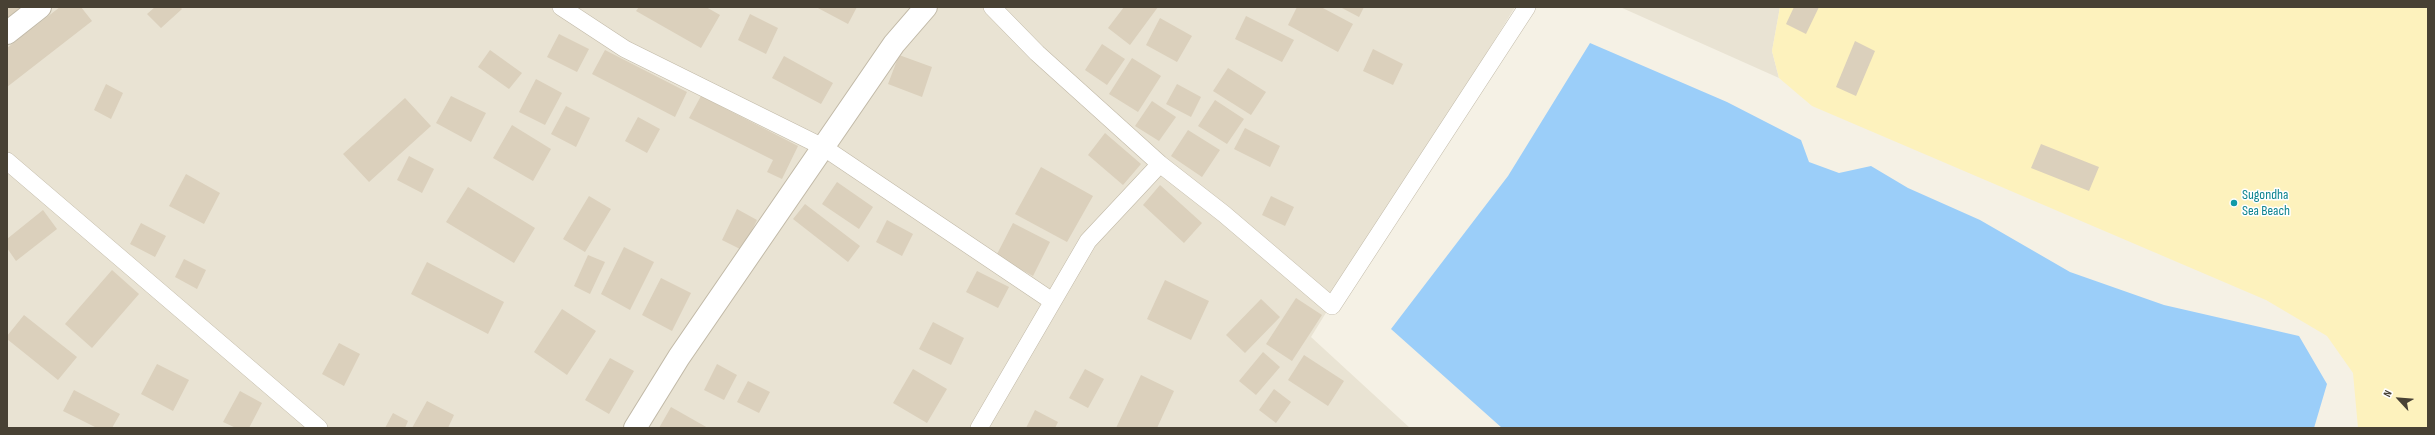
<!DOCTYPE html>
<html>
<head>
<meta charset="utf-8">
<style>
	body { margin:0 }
	#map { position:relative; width:2435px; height:435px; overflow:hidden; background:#f5f1e5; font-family:"Sofia Sans Condensed",sans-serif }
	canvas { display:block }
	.frame { position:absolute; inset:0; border:8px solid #484134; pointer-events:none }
	.north { position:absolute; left:2379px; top:379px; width:40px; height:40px; -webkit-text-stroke:3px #fff; paint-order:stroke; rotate:296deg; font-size:11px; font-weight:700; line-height:16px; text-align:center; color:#484134 }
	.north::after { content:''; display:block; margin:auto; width:14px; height:18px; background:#484134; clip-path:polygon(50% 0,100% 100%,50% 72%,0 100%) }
</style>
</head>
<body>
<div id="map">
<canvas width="2435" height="435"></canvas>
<div class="frame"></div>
<div class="north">N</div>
</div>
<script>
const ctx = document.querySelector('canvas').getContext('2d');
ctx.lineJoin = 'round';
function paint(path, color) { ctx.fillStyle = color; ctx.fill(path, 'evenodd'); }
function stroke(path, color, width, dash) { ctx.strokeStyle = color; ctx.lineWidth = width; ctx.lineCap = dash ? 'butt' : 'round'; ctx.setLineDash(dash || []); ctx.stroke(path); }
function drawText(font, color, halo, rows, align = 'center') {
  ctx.font = font + ' "Sofia Sans Condensed",sans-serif'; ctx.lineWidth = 3; ctx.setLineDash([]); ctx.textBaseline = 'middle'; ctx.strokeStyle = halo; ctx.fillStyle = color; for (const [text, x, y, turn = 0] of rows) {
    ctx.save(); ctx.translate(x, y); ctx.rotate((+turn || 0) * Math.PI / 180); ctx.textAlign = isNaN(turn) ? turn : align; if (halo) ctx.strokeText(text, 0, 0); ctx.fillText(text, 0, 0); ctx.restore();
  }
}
const residential = new Path2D(`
	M 7,7 L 1515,7 L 1311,337 L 1410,428 L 7,428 Z
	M 1620,7 L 1780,7 L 1772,51 L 1779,78 Z`);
const sand = new Path2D(`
	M 1780,7 L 2428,7 L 2428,428 L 2358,428 L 2353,373 L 2327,336 L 2266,300 L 1812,106 L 1779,78 L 1772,51 Z`);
const water = new Path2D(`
	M 1590,43 L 1727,102 L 1801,140 L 1809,162 L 1839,173 L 1871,166 L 1908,188 L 1980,220 L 2070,272 L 2164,305 L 2299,336 L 2327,384 L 2314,428 L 1502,428 L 1391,329 L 1508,176 Z`);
const building = new Path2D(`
	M 7,7 L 26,7 L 7,23 Z
	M 60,7 L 81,7 L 92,21 L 7,87 L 7,48 Z
	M 155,7 L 180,7 L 182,9 L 161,28 L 147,14 Z
	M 639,7 L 706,7 L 720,15 L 701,48 L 636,11 Z
	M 816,7 L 857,7 L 848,24 Z
	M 1124,7 L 1158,7 L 1130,45 L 1108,28 Z
	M 1297,7 L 1321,7 L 1353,24 L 1338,52 L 1288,25 Z
	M 1340,7 L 1364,7 L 1359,17 Z
	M 1794,7 L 1819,7 L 1806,34 L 1786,24 Z
	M 750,14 L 778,28 L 766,54 L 738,40 Z
	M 1246,16 L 1294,40 L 1282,62 L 1235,39 Z
	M 1160,18 L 1192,36 L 1177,62 L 1146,45 Z
	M 559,34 L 589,49 L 577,72 L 547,57 Z
	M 1855,41 L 1875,51 L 1856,96 L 1836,87 Z
	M 1102,44 L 1125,59 L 1107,85 L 1085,70 Z
	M 1373,49 L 1403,64 L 1393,85 L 1363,71 Z
	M 490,50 L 522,73 L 509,89 L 478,67 Z
	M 605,50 L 687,92 L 675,117 L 592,74 Z
	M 899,55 L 932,67 L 922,97 L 888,84 Z
	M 784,56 L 833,83 L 821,104 L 772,78 Z
	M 1132,58 L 1161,76 L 1138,112 L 1109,94 Z
	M 1228,68 L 1266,92 L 1251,115 L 1213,91 Z
	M 536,79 L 562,93 L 545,125 L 519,112 Z
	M 106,84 L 123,93 L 111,119 L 94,110 Z
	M 1177,84 L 1201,97 L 1191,117 L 1166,104 Z
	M 451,96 L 486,113 L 471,142 L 436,123 Z
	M 701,96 L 798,146 L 782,179 L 767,172 L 773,160 L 689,118 Z
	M 405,98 L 431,126 L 369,182 L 343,154 Z
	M 1215,100 L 1244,119 L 1227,144 L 1198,126 Z
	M 1152,101 L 1176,117 L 1159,141 L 1135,126 Z
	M 566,106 L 590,118 L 576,147 L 551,134 Z
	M 638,117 L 660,129 L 647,153 L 625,141 Z
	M 512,125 L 551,149 L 533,181 L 493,158 Z
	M 1245,128 L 1280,146 L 1270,167 L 1234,149 Z
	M 1188,130 L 1220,150 L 1202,177 L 1171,156 Z
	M 1105,133 L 1141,164 L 1123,185 L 1088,155 Z
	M 2041,144 L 2099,167 L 2089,191 L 2031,168 Z
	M 409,156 L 434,169 L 422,193 L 397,180 Z
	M 1041,167 L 1093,196 L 1067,242 L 1015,214 Z
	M 186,174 L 220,193 L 204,224 L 169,206 Z
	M 837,182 L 873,207 L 859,229 L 822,204 Z
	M 1160,185 L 1202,223 L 1184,243 L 1143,205 Z
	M 468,187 L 535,228 L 514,263 L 446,222 Z
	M 589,196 L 611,209 L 585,252 L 563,239 Z
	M 1271,196 L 1294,207 L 1285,226 L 1262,215 Z
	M 805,204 L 860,246 L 848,262 L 793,219 Z
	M 737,209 L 757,220 L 742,250 L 722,240 Z
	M 43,210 L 57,229 L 16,261 L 7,248 L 7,239 Z
	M 887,220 L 913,234 L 902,256 L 876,242 Z
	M 141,223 L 166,236 L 155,257 L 130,244 Z
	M 1013,223 L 1050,242 L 1033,276 L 996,256 Z
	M 624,247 L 654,262 L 630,310 L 601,294 Z
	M 588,255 L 605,262 L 590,294 L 574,286 Z
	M 184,259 L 206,270 L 197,289 L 175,277 Z
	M 427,262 L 504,302 L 488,334 L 411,294 Z
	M 112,270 L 139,294 L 92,348 L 65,324 Z
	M 977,271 L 1009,287 L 998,308 L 966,292 Z
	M 661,278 L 691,293 L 672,331 L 642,315 Z
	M 1165,280 L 1209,301 L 1191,340 L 1147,319 Z
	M 1296,298 L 1322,315 L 1292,361 L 1266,344 Z
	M 1261,299 L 1280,317 L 1245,353 L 1226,335 Z
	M 562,309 L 596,331 L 567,375 L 534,352 Z
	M 24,315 L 77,357 L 58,380 L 7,339 L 7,336 Z
	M 933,322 L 964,338 L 951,365 L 919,349 Z
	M 339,343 L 360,354 L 344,386 L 322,374 Z
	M 1263,352 L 1280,367 L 1256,395 L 1239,381 Z
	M 1304,355 L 1344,381 L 1328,406 L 1288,380 Z
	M 610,358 L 634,371 L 609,414 L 585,400 Z
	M 157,364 L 189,380 L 173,411 L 141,394 Z
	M 717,364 L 737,375 L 724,400 L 704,390 Z
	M 913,369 L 947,389 L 927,423 L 893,403 Z
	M 1085,369 L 1104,379 L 1088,408 L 1069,398 Z
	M 1141,375 L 1174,391 L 1157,428 L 1116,428 Z
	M 748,381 L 770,392 L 759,413 L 737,402 Z
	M 1274,389 L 1291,402 L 1276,423 L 1259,410 Z
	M 74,390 L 120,414 L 112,428 L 97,428 L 63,411 Z
	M 240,391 L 262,403 L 249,428 L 236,428 L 223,422 Z
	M 427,401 L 454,415 L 448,428 L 412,428 Z
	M 671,407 L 708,428 L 659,428 Z
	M 1035,410 L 1058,422 L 1055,428 L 1026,428 Z
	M 393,413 L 408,421 L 405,428 L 385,428 Z`);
const lane = new Path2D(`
	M 561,7 L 625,49 L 823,147 L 1052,301
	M 992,7 L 1037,53 L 1160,164 L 1224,214 L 1332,306 L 1527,7
	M 7,161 L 319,428
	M 979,428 L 1088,241 L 1160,164`);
const street = new Path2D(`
	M 7,33 L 40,7
	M 635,428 L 679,357 L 894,44 L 926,7`);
const markers = [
	[2234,203,4,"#0f9aa8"]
];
const cultureNames = [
	["Sugondha",2242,195],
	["Sea Beach",2242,211]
];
paint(residential, '#e9e3d3');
paint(sand, '#fdf2bd');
paint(water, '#9bcef9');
paint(building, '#dbd0bc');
stroke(lane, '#c1b9a7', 18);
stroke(street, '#c1b9a7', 24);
stroke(lane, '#fff', 17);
stroke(street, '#fff', 22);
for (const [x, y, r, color] of markers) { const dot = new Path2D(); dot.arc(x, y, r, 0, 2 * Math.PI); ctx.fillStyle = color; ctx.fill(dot); stroke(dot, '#fff', 1.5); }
drawText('14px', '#0d838f', '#fff', cultureNames, 'left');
</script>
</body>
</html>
